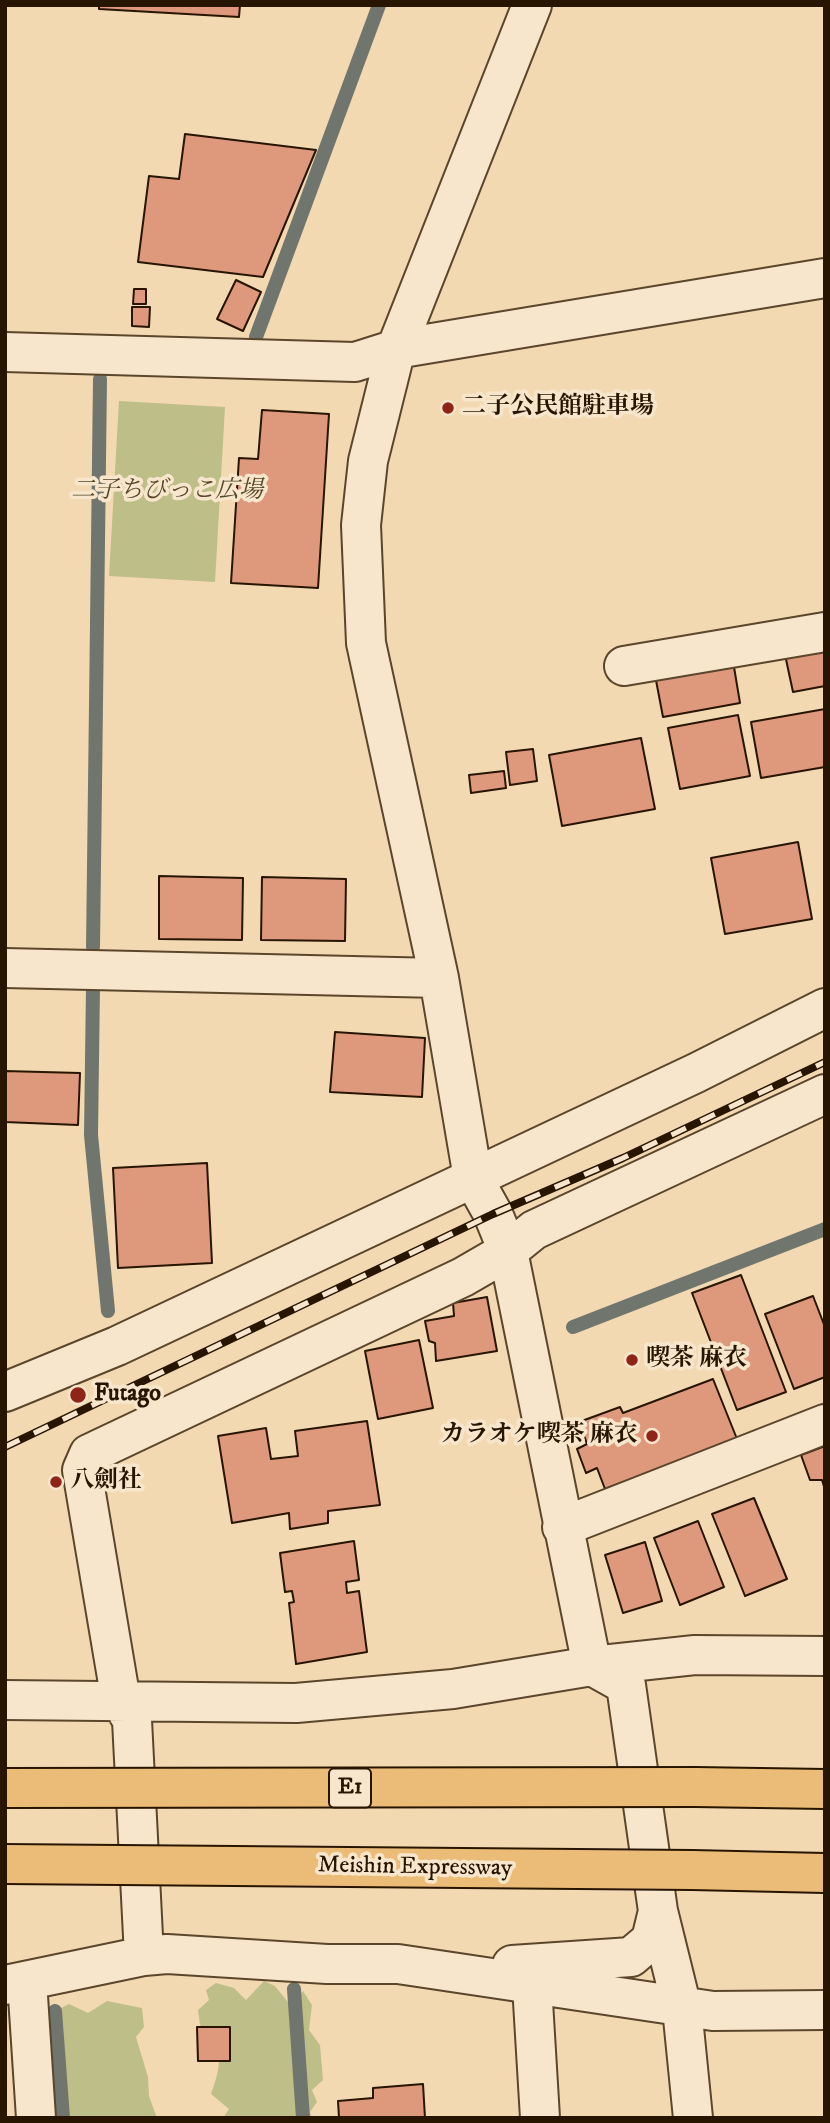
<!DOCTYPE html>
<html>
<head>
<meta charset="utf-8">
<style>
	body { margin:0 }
	#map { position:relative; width:830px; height:2123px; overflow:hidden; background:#f3d9b1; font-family:"IM FELL DW Pica",serif }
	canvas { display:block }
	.frame { position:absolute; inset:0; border:7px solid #281500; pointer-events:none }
</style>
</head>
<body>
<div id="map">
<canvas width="830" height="2123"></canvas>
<div class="frame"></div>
</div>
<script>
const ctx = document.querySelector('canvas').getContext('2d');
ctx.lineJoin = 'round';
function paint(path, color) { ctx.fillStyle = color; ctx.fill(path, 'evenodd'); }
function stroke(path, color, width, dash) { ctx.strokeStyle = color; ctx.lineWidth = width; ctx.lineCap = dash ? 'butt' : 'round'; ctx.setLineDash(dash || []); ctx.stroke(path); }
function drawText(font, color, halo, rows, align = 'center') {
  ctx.font = font + ' "IM FELL DW Pica","Noto Serif JP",serif'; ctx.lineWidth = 7; ctx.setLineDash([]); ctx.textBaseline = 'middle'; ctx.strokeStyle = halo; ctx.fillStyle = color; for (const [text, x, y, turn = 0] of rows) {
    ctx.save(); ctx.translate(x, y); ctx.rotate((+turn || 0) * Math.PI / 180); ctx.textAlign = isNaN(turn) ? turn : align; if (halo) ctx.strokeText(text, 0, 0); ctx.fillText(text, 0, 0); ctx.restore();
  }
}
const green = new Path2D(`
	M 119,401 L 225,407 L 215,582 L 109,576 Z
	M 264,1981 L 275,1986 L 291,2006 L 303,1991 L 312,2005 L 309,2030 L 320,2045 L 323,2080 L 312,2090 L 317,2102 L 310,2112 L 312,2118 L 223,2118 L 229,2109 L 211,2094 C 217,2078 225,2052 213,2036 C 210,2032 204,2028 200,2025 L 198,2010 L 209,2000 L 206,1990 L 216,1983 L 234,1988 L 246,2000 Z
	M 107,2001 L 142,2008 L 144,2027 L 136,2037 L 148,2077 L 149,2096 L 157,2118 L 65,2118 L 63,2091 L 65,2083 L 57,2010 L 69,2004 L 88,2013 Z`);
const stream = new Path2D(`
	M 256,337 L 379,5
	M 93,947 L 100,379
	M 93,987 L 91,1135 L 108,1311
	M 573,1327 L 825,1229
	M 294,1989 L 303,2118
	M 55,2011 L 63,2118`);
const building = new Path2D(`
	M 99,5 L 240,5 L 239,17 L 99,9 Z
	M 185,134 L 316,150 L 263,277 L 138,262 L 149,176 L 179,179 Z
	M 236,280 L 261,292 L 243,331 L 217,319 Z
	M 134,289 L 146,289 L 146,304 L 133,304 Z
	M 132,307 L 150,307 L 149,327 L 132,326 Z
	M 262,410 L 329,414 L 318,588 L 231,583 L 239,458 L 258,459 Z
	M 825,642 L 825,686 L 793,692 L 784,650 Z
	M 733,661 L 740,703 L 663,717 L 655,675 Z
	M 825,709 L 825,767 L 761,778 L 751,722 Z
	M 738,715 L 750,776 L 680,789 L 668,728 Z
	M 641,738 L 655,809 L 562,826 L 549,755 Z
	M 533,749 L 537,781 L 510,785 L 506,752 Z
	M 504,771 L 506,788 L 471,793 L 469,775 Z
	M 798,842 L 812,919 L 725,934 L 711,858 Z
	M 159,876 L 243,878 L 242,940 L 159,939 Z
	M 262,877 L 346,879 L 345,941 L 261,940 Z
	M 335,1032 L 425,1038 L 422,1097 L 330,1092 Z
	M 5,1071 L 80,1073 L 78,1125 L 5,1122 Z
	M 207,1163 L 212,1263 L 118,1268 L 113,1168 Z
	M 741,1275 L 786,1392 L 737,1410 L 692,1293 Z
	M 813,1296 L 825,1327 L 825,1377 L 794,1389 L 765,1314 Z
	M 487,1297 L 497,1351 L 436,1361 L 435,1343 L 429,1341 L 425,1321 L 454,1316 L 453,1303 Z
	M 419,1340 L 433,1408 L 378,1419 L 365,1351 Z
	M 713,1379 L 737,1439 L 605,1489 L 597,1468 L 586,1473 L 577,1449 L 587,1444 L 579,1422 L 620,1407 L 623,1413 Z
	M 367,1421 L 380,1505 L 328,1511 L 328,1523 L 290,1529 L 289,1513 L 232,1523 L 218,1436 L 266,1428 L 271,1459 L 298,1456 L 295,1431 Z
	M 825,1446 L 825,1490 L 822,1480 L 810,1480 L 801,1455 Z
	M 754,1498 L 787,1579 L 745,1596 L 712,1514 Z
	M 698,1521 L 724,1587 L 680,1605 L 654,1538 Z
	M 354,1541 L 359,1580 L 346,1582 L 347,1593 L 359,1591 L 367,1652 L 296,1664 L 289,1603 L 294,1602 L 292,1591 L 285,1592 L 280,1553 Z
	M 645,1542 L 662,1601 L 623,1613 L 605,1555 Z
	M 197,2027 L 230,2027 L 230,2061 L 198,2061 Z
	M 423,2084 L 425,2118 L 339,2118 L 338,2101 L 373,2098 L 373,2088 Z`);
const minor = new Path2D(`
	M 532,5 L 396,349 L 368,461 L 361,525 L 366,643 L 439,978 L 473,1178 L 493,1214 L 508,1251 L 592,1666 L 626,1685 L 658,1911 L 682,2008 L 693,2118
	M 5,352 L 355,362 L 396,349 L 825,278
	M 624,666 L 825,632
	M 5,968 L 439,978
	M 5,1392 L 117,1346 L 696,1073 L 825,1008
	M 562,1527 L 825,1424
	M 5,1700 L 296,1703 L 453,1689 L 592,1666 L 695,1655 L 825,1656
	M 144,1956 L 132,1720 L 121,1701 L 82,1470 L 89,1454 L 463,1277 L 508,1251 L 534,1230 L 825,1094
	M 512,1965 L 631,1957 L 651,1940 L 658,1911
	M 27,1981 L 36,2118
	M 5,1985 L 144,1956 L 167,1954 L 327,1964 L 398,1964 L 713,2011 L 825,2010
	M 532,1985 L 540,2118`);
const highway = new Path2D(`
	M 695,1787 L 825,1789
	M 692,1870 L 825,1873`);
const rail = new Path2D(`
	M 5,1447 L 493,1214 L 623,1158 L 825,1062`);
const highwayBridge = new Path2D(`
	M 5,1788 L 695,1787
	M 5,1864 L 692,1870`);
const markers = [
	[448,408,7,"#8f2418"],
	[632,1360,7,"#8f2418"],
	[78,1395,9,"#8f2418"],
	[652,1436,7,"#8f2418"],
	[56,1482,7,"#8f2418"]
];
const shields = [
	[350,1788,42]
];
const shieldNames = [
	["E1",350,1788]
];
const poiNames = [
	["二子公民館駐車場",462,408],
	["喫茶 麻衣",646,1360],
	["Futago",94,1395],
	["カラオケ喫茶 麻衣",638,1436,"right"],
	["八劍社",70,1482]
];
const parkNames = [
	["二子ちびっこ広場",167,492]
];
const streetNames = [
	["Meishin Expressway",415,1868,1]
];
paint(green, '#bebe89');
stroke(stream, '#70766e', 14);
paint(building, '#de987c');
stroke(building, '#281500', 2);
stroke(minor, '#5b462c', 42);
stroke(highway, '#281500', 42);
stroke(minor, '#f7e6cc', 38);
stroke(highway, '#eabc78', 38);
stroke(rail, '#281500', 8);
stroke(rail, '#f7e6cc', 5, [16]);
stroke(highwayBridge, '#281500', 42, []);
stroke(highwayBridge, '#eabc78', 38);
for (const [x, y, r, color] of markers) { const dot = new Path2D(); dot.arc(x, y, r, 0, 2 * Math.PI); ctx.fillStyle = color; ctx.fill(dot); stroke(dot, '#f7e6cc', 2.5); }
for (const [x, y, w] of shields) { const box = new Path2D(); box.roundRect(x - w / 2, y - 19.5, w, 39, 5); ctx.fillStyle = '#f7e6cc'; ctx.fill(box); stroke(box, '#281500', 2); }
drawText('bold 23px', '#281500', null, shieldNames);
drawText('bold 24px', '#281500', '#f7e6cc', poiNames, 'left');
drawText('italic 24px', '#554829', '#f7e6cc', parkNames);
drawText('24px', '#281500', '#f7e6cc', streetNames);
</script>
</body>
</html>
